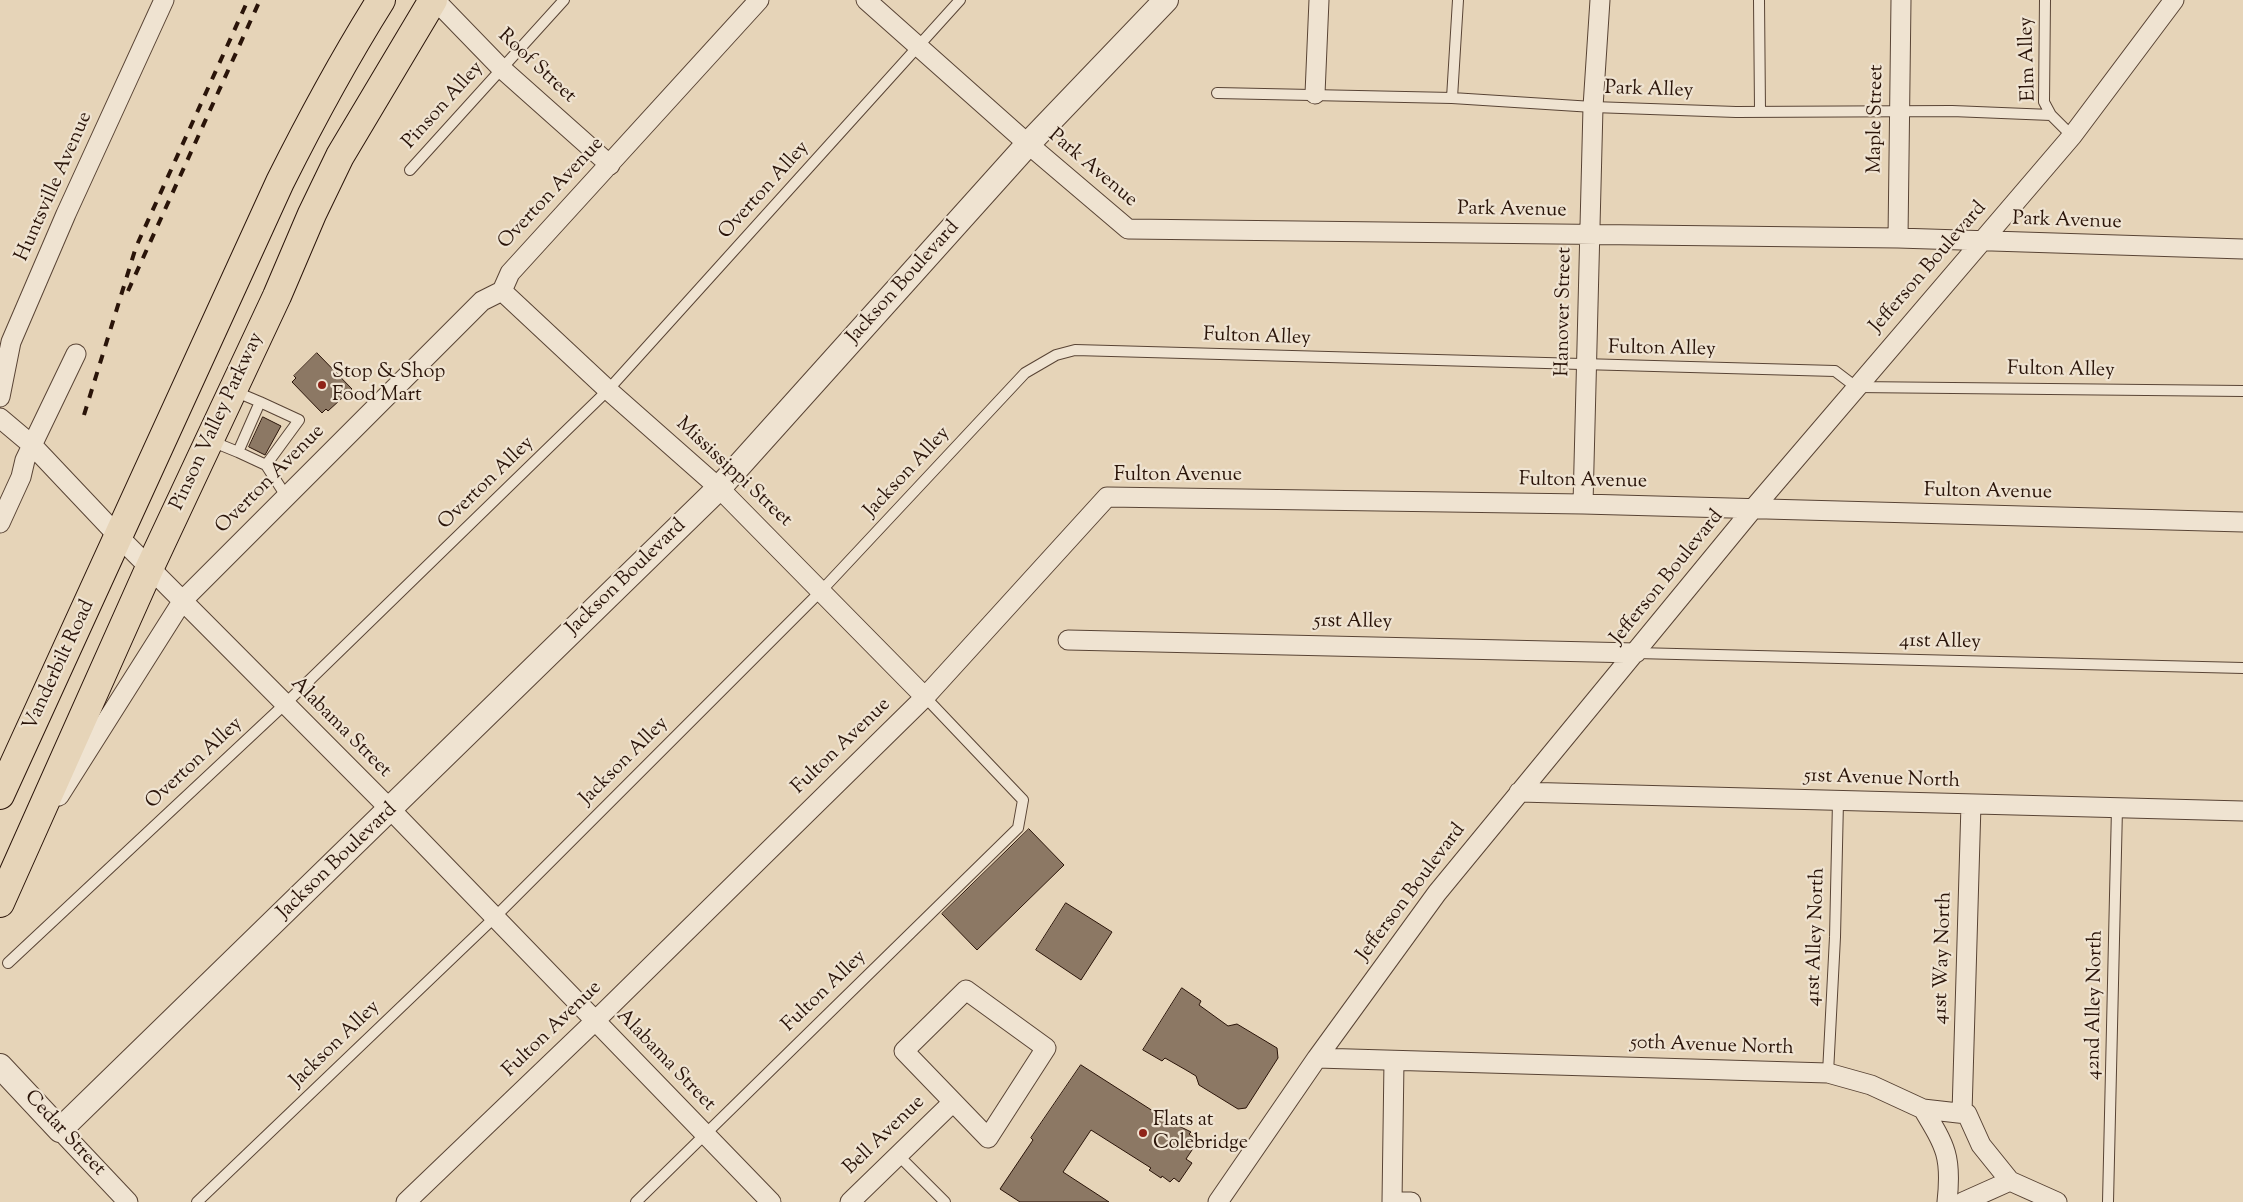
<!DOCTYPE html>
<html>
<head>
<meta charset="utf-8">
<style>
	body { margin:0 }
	canvas { display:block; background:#e6d4b8 }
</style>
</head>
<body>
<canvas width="2243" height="1202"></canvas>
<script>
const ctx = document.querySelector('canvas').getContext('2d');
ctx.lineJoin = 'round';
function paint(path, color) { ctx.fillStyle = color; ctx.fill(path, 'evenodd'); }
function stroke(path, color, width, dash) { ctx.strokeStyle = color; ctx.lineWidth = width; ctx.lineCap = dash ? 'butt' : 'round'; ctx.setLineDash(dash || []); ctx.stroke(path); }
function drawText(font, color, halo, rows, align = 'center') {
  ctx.font = font + ' "Sorts Mill Goudy",serif'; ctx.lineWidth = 4.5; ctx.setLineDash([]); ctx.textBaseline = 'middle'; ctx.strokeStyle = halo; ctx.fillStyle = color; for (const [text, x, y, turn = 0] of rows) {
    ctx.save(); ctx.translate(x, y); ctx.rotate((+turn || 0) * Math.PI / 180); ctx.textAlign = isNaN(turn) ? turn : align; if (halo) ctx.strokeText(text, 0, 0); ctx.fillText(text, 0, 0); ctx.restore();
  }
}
const building = new Path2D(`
	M 317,353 L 352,389 L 328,411 L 326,409 L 322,413 L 292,382 L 296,378 L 294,376 Z
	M 263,417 L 281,426 L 265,455 L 249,447 Z
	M 1029,829 L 1064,865 L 977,950 L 942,914 Z
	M 1066,903 L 1112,932 L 1081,980 L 1036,950 Z
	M 1182,988 L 1201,1001 L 1199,1005 L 1228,1026 L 1237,1024 L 1277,1048 L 1278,1058 L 1246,1108 L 1238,1109 L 1199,1085 L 1196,1076 L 1186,1070 L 1165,1058 L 1162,1061 L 1143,1050 Z
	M 1081,1065 L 1178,1127 L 1179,1126 L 1191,1132 L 1189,1134 L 1198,1141 L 1186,1159 L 1192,1163 L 1179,1182 L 1174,1178 L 1170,1182 L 1162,1176 L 1161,1178 L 1149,1170 L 1151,1168 L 1091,1130 L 1063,1172 L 1109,1202 L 1020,1202 L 1000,1189 L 1033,1140 L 1031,1138 Z`);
const service = new Path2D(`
	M 1759,0 L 1760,110
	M 2045,0 L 2044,102 L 2051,115
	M 1217,93 L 1452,98 L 1593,107 L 1736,112 L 1952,111 L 2051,115 L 2072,136
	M 1452,98 L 1458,0
	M 410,170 L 564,0
	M 260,402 L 299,420 L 266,465
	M 211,441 L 238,452 L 260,402 L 234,391
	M 238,452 L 266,465 L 286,496
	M 1636,653 L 2243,668
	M 8,963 L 285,704 L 608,390 L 960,0
	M 1828,1073 L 1835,937 L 1838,801
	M 898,1155 L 945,1202
	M 197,1202 L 494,918 L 822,590 L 1025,373 L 1056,355 L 1075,350 L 1835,371 L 1856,387 L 2243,391
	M 636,1202 L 1018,828 L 1023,800 L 925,697
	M 2108,1202 L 2117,808`);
const minor = new Path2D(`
	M 435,0 L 501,68 L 610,165
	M 866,0 L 1028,144 L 1128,229 L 1898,238 L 2243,249
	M 1315,94 L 1319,0
	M 1898,238 L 1901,0
	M 502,291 L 608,390 L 719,488 L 925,697
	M 0,397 L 11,342 L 66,214 L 164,0
	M 0,418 L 32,445 L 119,537 L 391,810 L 771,1202
	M 1583,504 L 1593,107 L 1600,0
	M 0,523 L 21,477 L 25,460 L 76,354
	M 1068,640 L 1636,653
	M 1519,792 L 2243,811
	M 59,796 L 183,600 L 482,301 L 502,291 L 510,273 L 759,0
	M 966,990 L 1046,1048 L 988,1138 L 904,1051 Z
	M 1317,1058 L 1828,1073 L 1871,1085 L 1923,1109 L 1967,1114 L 1981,1145 L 2010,1181 L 2057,1202
	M 1923,1109 C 1946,1147 1952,1157 1947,1202
	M 1962,1113 L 1971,804
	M 60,1130 L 128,1202
	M 406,1202 L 595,1021 L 925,697 L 1107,497 L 1583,504 L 2243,522
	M 850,1202 L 952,1103
	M 1218,1202 L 1317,1058 L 1437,893 L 1752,510 L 2072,136 L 2174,0
	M 1392,1202 L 1394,1061
	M 1392,1202 L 1411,1202
	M 1963,1202 L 2010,1181`);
const tertiary = new Path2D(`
	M 0,1066 L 60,1130 L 719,488 L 1028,144 L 1166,0`);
const primary = new Path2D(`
	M 0,795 L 280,182 C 311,120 344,59 381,0
	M 0,903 L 150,567 L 277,296 L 312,214 L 340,156 L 433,0`);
const rail = new Path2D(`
	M 128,291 L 260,0
	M 84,415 L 136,247 L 248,0`);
const markers = [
	[322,385,5,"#8f2418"],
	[1143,1133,5,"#8f2418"]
];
const streetNames = [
	["Elm Alley",2029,59,-92],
	["Roof Street",536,67,43],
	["Park Alley",1649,91,2],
	["Pinson Alley",444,106,-48],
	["Maple Street",1877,119,-89],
	["Park Avenue",1092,169,40],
	["Huntsville Avenue",55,187,-66],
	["Overton Alley",765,191,-48],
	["Overton Avenue",552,194,-47],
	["Park Avenue",1512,211,1],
	["Park Avenue",2067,222,2],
	["Jefferson Boulevard",1929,268,-49],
	["Jackson Boulevard",904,283,-48],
	["Hanover Street",1565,312,-89],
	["Fulton Alley",1257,338,2],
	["Fulton Alley",1662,350,1],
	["Fulton Alley",2061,371,1],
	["Pinson Valley Parkway",218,422,-65],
	["Mississippi Street",733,473,43],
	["Jackson Alley",908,473,-47],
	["Fulton Avenue",1178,477],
	["Overton Avenue",271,480,-45],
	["Fulton Avenue",1583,482,1],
	["Overton Alley",487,484,-44],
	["Fulton Avenue",1988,493,1],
	["Jackson Boulevard",627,578,-44],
	["Jefferson Boulevard",1668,578,-51],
	["51st Alley",1353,623,1],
	["41st Alley",1940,643,1],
	["Vanderbilt Road",60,666,-65],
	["Alabama Street",340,728,45],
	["Fulton Avenue",842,747,-44],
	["Jackson Alley",625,762,-45],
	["Overton Alley",195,764,-43],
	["51st Avenue North",1882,780,2],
	["Jackson Boulevard",338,862,-44],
	["Jefferson Boulevard",1412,893,-53],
	["41st Alley North",1817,937,-88],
	["41st Way North",1944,958,-88],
	["Fulton Alley",825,992,-44],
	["42nd Alley North",2096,1005,-89],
	["Fulton Avenue",553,1030,-44],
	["Jackson Alley",336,1045,-44],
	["50th Avenue North",1712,1047,2],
	["Alabama Street",665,1061,46],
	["Cedar Street",64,1134,47],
	["Bell Avenue",885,1136,-44]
];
const poiNames = [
	["Stop & Shop",332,374],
	["Food Mart",332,397],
	["Flats at",1153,1122],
	["Colebridge",1153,1145]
];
paint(building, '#8c7864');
stroke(building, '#2a1409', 1);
stroke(service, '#594435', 12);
stroke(minor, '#594435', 21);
stroke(tertiary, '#594435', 26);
stroke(primary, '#2a1409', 30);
stroke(service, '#efe3d1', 10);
stroke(minor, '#efe3d1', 19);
stroke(tertiary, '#efe3d1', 24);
stroke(primary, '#e6d4b8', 28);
stroke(rail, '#2a1409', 4, [9, 9]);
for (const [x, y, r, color] of markers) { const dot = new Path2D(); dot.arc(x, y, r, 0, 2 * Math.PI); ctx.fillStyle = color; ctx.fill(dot); stroke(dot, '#efe3d1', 2); }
drawText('20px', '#2a1409', '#efe3d1', streetNames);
drawText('20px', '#2a1409', '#efe3d1', poiNames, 'left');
</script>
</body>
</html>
